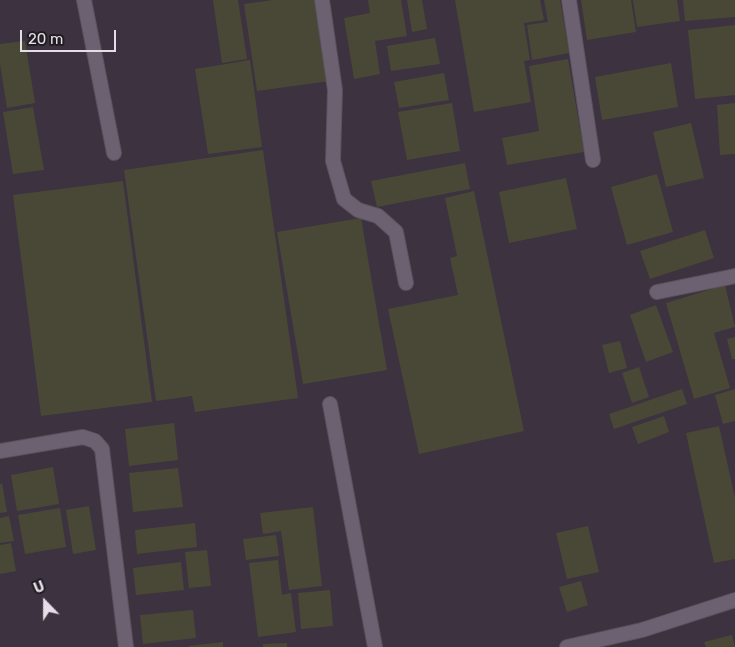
<!DOCTYPE html>
<html>
<head>
<meta charset="utf-8">
<style>
	body { margin:0 }
	#map { position:relative; width:735px; height:647px; overflow:hidden; background:#3c3240; font-family:Rubik,sans-serif }
	canvas { display:block }
	.north { position:absolute; left:20px; top:577px; width:50px; height:50px; -webkit-text-stroke:4px #201c22; paint-order:stroke; rotate:338deg; font-size:14px; font-weight:700; line-height:20px; text-align:center; color:#e5dee7 }
	.north::after { content:''; display:block; margin:auto; width:18px; height:22px; background:#e5dee7; clip-path:polygon(50% 0,100% 100%,50% 72%,0 100%) }
	.scale { position:absolute; left:20px; top:30px; width:96px; height:22px; box-sizing:border-box; border:2px solid #e5dee7; border-top:0; padding-left:6px; font-size:15px; line-height:18px; white-space:nowrap; color:#e5dee7; -webkit-text-stroke:4px #201c22; paint-order:stroke }
</style>
</head>
<body>
<div id="map">
<canvas width="735" height="647"></canvas>
<div class="north">U</div>
<div class="scale">20 m</div>
</div>
<script>
const ctx = document.querySelector('canvas').getContext('2d');
ctx.lineJoin = 'round';
function paint(path, color) { ctx.fillStyle = color; ctx.fill(path, 'evenodd'); }
function stroke(path, color, width, dash) { ctx.strokeStyle = color; ctx.lineWidth = width; ctx.lineCap = dash ? 'butt' : 'round'; ctx.setLineDash(dash || []); ctx.stroke(path); }
const building = new Path2D(`
	M 213,0 L 238,0 L 247,59 L 222,63 Z
	M 273,0 L 318,0 L 330,81 L 257,91 L 244,4 Z
	M 368,0 L 401,0 L 407,36 L 375,41 L 380,74 L 354,79 L 344,18 L 370,13 Z
	M 407,0 L 422,0 L 427,29 L 412,32 Z
	M 455,0 L 540,0 L 544,20 L 524,23 L 530,60 L 524,61 L 531,102 L 474,112 Z
	M 544,0 L 560,0 L 569,53 L 532,60 L 527,25 L 548,22 Z
	M 581,0 L 631,0 L 636,32 L 587,40 Z
	M 633,0 L 677,0 L 680,21 L 637,27 Z
	M 683,0 L 735,0 L 735,17 L 685,21 Z
	M 735,25 L 735,95 L 695,99 L 688,30 Z
	M 435,38 L 440,64 L 391,71 L 387,46 Z
	M 25,41 L 35,103 L 7,108 L 0,64 L 0,44 Z
	M 568,59 L 584,152 L 507,165 L 502,138 L 539,131 L 529,66 Z
	M 250,60 L 262,147 L 208,154 L 195,69 Z
	M 671,63 L 678,107 L 602,120 L 595,77 Z
	M 444,73 L 449,100 L 399,108 L 394,82 Z
	M 452,103 L 460,151 L 407,160 L 398,112 Z
	M 735,103 L 735,154 L 720,155 L 717,105 Z
	M 33,107 L 44,170 L 13,174 L 3,112 Z
	M 691,123 L 704,178 L 666,187 L 653,132 Z
	M 263,150 L 298,398 L 195,412 L 192,396 L 156,401 L 124,170 Z
	M 465,163 L 470,189 L 377,207 L 371,181 Z
	M 657,174 L 673,232 L 627,245 L 611,187 Z
	M 566,178 L 577,229 L 509,243 L 499,192 Z
	M 123,181 L 152,402 L 41,416 L 13,195 Z
	M 474,191 L 524,431 L 419,454 L 388,309 L 458,295 L 450,258 L 457,256 L 445,198 Z
	M 361,218 L 387,370 L 303,384 L 277,232 Z
	M 705,230 L 714,258 L 650,279 L 640,251 Z
	M 725,285 L 735,327 L 714,333 L 730,388 L 694,399 L 666,303 Z
	M 656,305 L 673,352 L 646,362 L 630,315 Z
	M 735,337 L 735,359 L 732,359 L 727,339 Z
	M 620,341 L 627,368 L 609,373 L 602,345 Z
	M 639,367 L 649,397 L 632,403 L 622,373 Z
	M 682,389 L 687,404 L 614,429 L 609,414 Z
	M 735,389 L 735,421 L 723,424 L 715,395 Z
	M 664,416 L 669,432 L 638,444 L 632,427 Z
	M 174,423 L 178,460 L 129,466 L 125,429 Z
	M 719,426 L 735,498 L 735,559 L 714,563 L 686,433 Z
	M 53,467 L 59,504 L 17,511 L 11,475 Z
	M 178,468 L 183,507 L 133,512 L 129,473 Z
	M 2,483 L 7,512 L 0,513 L 0,484 Z
	M 89,506 L 96,550 L 73,554 L 66,510 Z
	M 313,507 L 322,586 L 289,590 L 281,531 L 263,534 L 260,513 Z
	M 60,508 L 66,547 L 25,554 L 18,515 Z
	M 9,516 L 14,541 L 0,543 L 0,518 Z
	M 195,523 L 197,547 L 137,554 L 135,530 Z
	M 588,526 L 599,572 L 567,579 L 556,533 Z
	M 276,535 L 279,556 L 246,560 L 243,539 Z
	M 11,543 L 16,571 L 0,574 L 0,545 Z
	M 207,550 L 211,586 L 189,588 L 185,552 Z
	M 278,560 L 282,595 L 291,593 L 296,632 L 258,637 L 249,563 Z
	M 181,562 L 184,590 L 136,595 L 133,568 Z
	M 581,581 L 588,605 L 567,612 L 559,587 Z
	M 330,590 L 333,626 L 301,629 L 298,593 Z
	M 193,610 L 196,638 L 143,644 L 140,615 Z
	M 732,635 L 735,647 L 706,647 L 704,642 Z
	M 223,642 L 223,647 L 189,647 L 189,646 Z
	M 287,643 L 287,647 L 263,647 L 263,644 Z`);
const service = new Path2D(`
	M 84,0 L 114,153
	M 322,0 L 335,90 L 333,161 L 344,199 L 358,210 L 378,216 L 396,232 L 406,283`);
const minor = new Path2D(`
	M 569,0 L 593,160
	M 657,292 L 735,276
	M 330,404 L 375,647
	M 0,451 L 83,437 L 95,441 L 102,449 L 126,647
	M 567,647 L 642,630 L 735,600`);
paint(building, '#494837');
stroke(service, '#59515c', 16);
stroke(minor, '#59515c', 16);
stroke(service, '#6c6170', 14);
stroke(minor, '#6c6170', 14);
</script>
</body>
</html>
